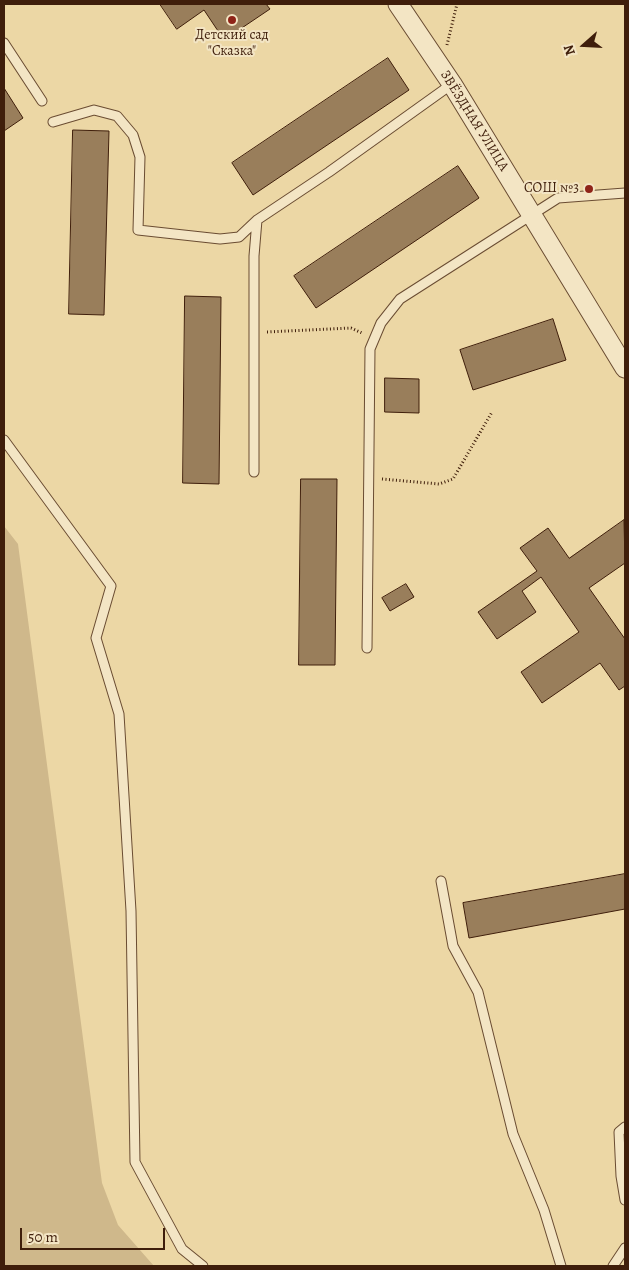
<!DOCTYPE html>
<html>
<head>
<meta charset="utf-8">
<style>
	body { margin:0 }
	#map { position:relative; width:629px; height:1270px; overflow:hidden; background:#ecd7a5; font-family:Alegreya,serif }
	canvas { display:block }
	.frame { position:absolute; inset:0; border:5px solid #3f1e0b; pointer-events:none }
	.north { position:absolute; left:559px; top:20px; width:50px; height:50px; -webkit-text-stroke:4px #f3e5c4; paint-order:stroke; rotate:251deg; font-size:14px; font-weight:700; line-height:20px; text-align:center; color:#3f1e0b }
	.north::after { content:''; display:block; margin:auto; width:18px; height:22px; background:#3f1e0b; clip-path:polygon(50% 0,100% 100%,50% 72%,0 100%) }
	.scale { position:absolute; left:20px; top:1228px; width:145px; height:22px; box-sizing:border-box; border:2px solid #3f1e0b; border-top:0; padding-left:6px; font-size:15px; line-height:18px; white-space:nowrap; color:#3f1e0b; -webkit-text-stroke:4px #f3e5c4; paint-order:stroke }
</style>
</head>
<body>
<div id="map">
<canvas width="629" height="1270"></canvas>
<div class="frame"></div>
<div class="north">N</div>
<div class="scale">50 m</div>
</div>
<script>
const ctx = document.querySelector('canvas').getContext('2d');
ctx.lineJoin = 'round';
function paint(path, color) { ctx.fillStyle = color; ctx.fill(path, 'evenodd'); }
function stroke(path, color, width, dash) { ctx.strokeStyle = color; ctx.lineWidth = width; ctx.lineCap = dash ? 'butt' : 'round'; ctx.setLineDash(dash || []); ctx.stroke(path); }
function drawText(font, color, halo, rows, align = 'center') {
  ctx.font = font + ' Alegreya,serif'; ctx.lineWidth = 4; ctx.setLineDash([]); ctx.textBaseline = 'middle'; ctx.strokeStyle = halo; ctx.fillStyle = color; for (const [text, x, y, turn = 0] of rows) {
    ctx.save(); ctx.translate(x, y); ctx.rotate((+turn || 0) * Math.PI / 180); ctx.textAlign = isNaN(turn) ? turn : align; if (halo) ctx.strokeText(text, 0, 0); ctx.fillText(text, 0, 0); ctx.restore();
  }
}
const green = new Path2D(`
	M 4,526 L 18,544 L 102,1183 L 118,1225 L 154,1266 L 4,1266 Z`);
const building = new Path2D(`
	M 160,4 L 266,4 L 270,9 L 224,40 L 204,10 L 177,29 Z
	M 388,58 L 409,90 L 253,195 L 232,163 Z
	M 4,88 L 23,118 L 4,131 Z
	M 73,130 L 109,131 L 104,315 L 69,314 Z
	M 458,166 L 479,198 L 316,308 L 294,276 Z
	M 185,296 L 221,297 L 219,484 L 183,483 Z
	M 553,319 L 566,360 L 473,390 L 460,350 Z
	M 385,378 L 419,379 L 419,413 L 385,412 Z
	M 301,479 L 337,479 L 335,665 L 299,665 Z
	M 624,520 L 625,563 L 589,588 L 625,639 L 625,686 L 619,690 L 600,663 L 542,703 L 521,672 L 579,632 L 541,577 L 522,591 L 536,612 L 497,639 L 478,612 L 537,571 L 520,548 L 548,528 L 569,558 Z
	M 406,584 L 414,597 L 390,611 L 382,598 Z
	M 625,874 L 625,909 L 469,938 L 463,903 Z`);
const path = new Path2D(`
	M 447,45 L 457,4
	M 267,332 L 351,328 L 362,333
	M 382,479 L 439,484 L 453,479 L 492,412`);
const service = new Path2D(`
	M 4,43 L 42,101
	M 53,122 L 94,110 L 117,116 L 133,135 L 140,157 L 138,230 L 220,239 L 239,237 L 257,220 L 329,172 L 452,84
	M 4,440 L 111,586 L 96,638 L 119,714 L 131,911 L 135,1162 L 182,1249 L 203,1266
	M 254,472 L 254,256 L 257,220
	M 367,648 L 370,349 L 381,323 L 400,299 L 558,198 L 625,193
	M 441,881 L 453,946 L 478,992 L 513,1134 L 544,1210 L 561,1266
	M 625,1127 L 619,1132 L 621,1176 L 625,1200
	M 613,1266 L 625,1248`);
const minor = new Path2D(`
	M 398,4 L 452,84 L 625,368`);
const markers = [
	[232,20,5,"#8f2418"],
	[589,189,5,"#8f2418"]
];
const poiNames = [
	["Детский сад",232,36],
	["\"Сказка\"",232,52],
	["СОШ №3",579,189,"right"]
];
const streetNames = [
	["ЗВЁЗДНАЯ УЛИЦА",474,121,58]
];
paint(green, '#cfb88b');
paint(building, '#997e5b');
stroke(building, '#3f1e0b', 1);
stroke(service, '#6a4c32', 11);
stroke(minor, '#6a4c32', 21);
stroke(path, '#3f1e0b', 3, [1, 2.5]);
stroke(service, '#f3e5c4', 9);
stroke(minor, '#f3e5c4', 19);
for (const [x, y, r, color] of markers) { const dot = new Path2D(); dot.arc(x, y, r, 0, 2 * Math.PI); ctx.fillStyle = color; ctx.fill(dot); stroke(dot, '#f3e5c4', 2); }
drawText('14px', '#3f1e0b', '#f3e5c4', poiNames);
drawText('14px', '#3f1e0b', '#f3e5c4', streetNames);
</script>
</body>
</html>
